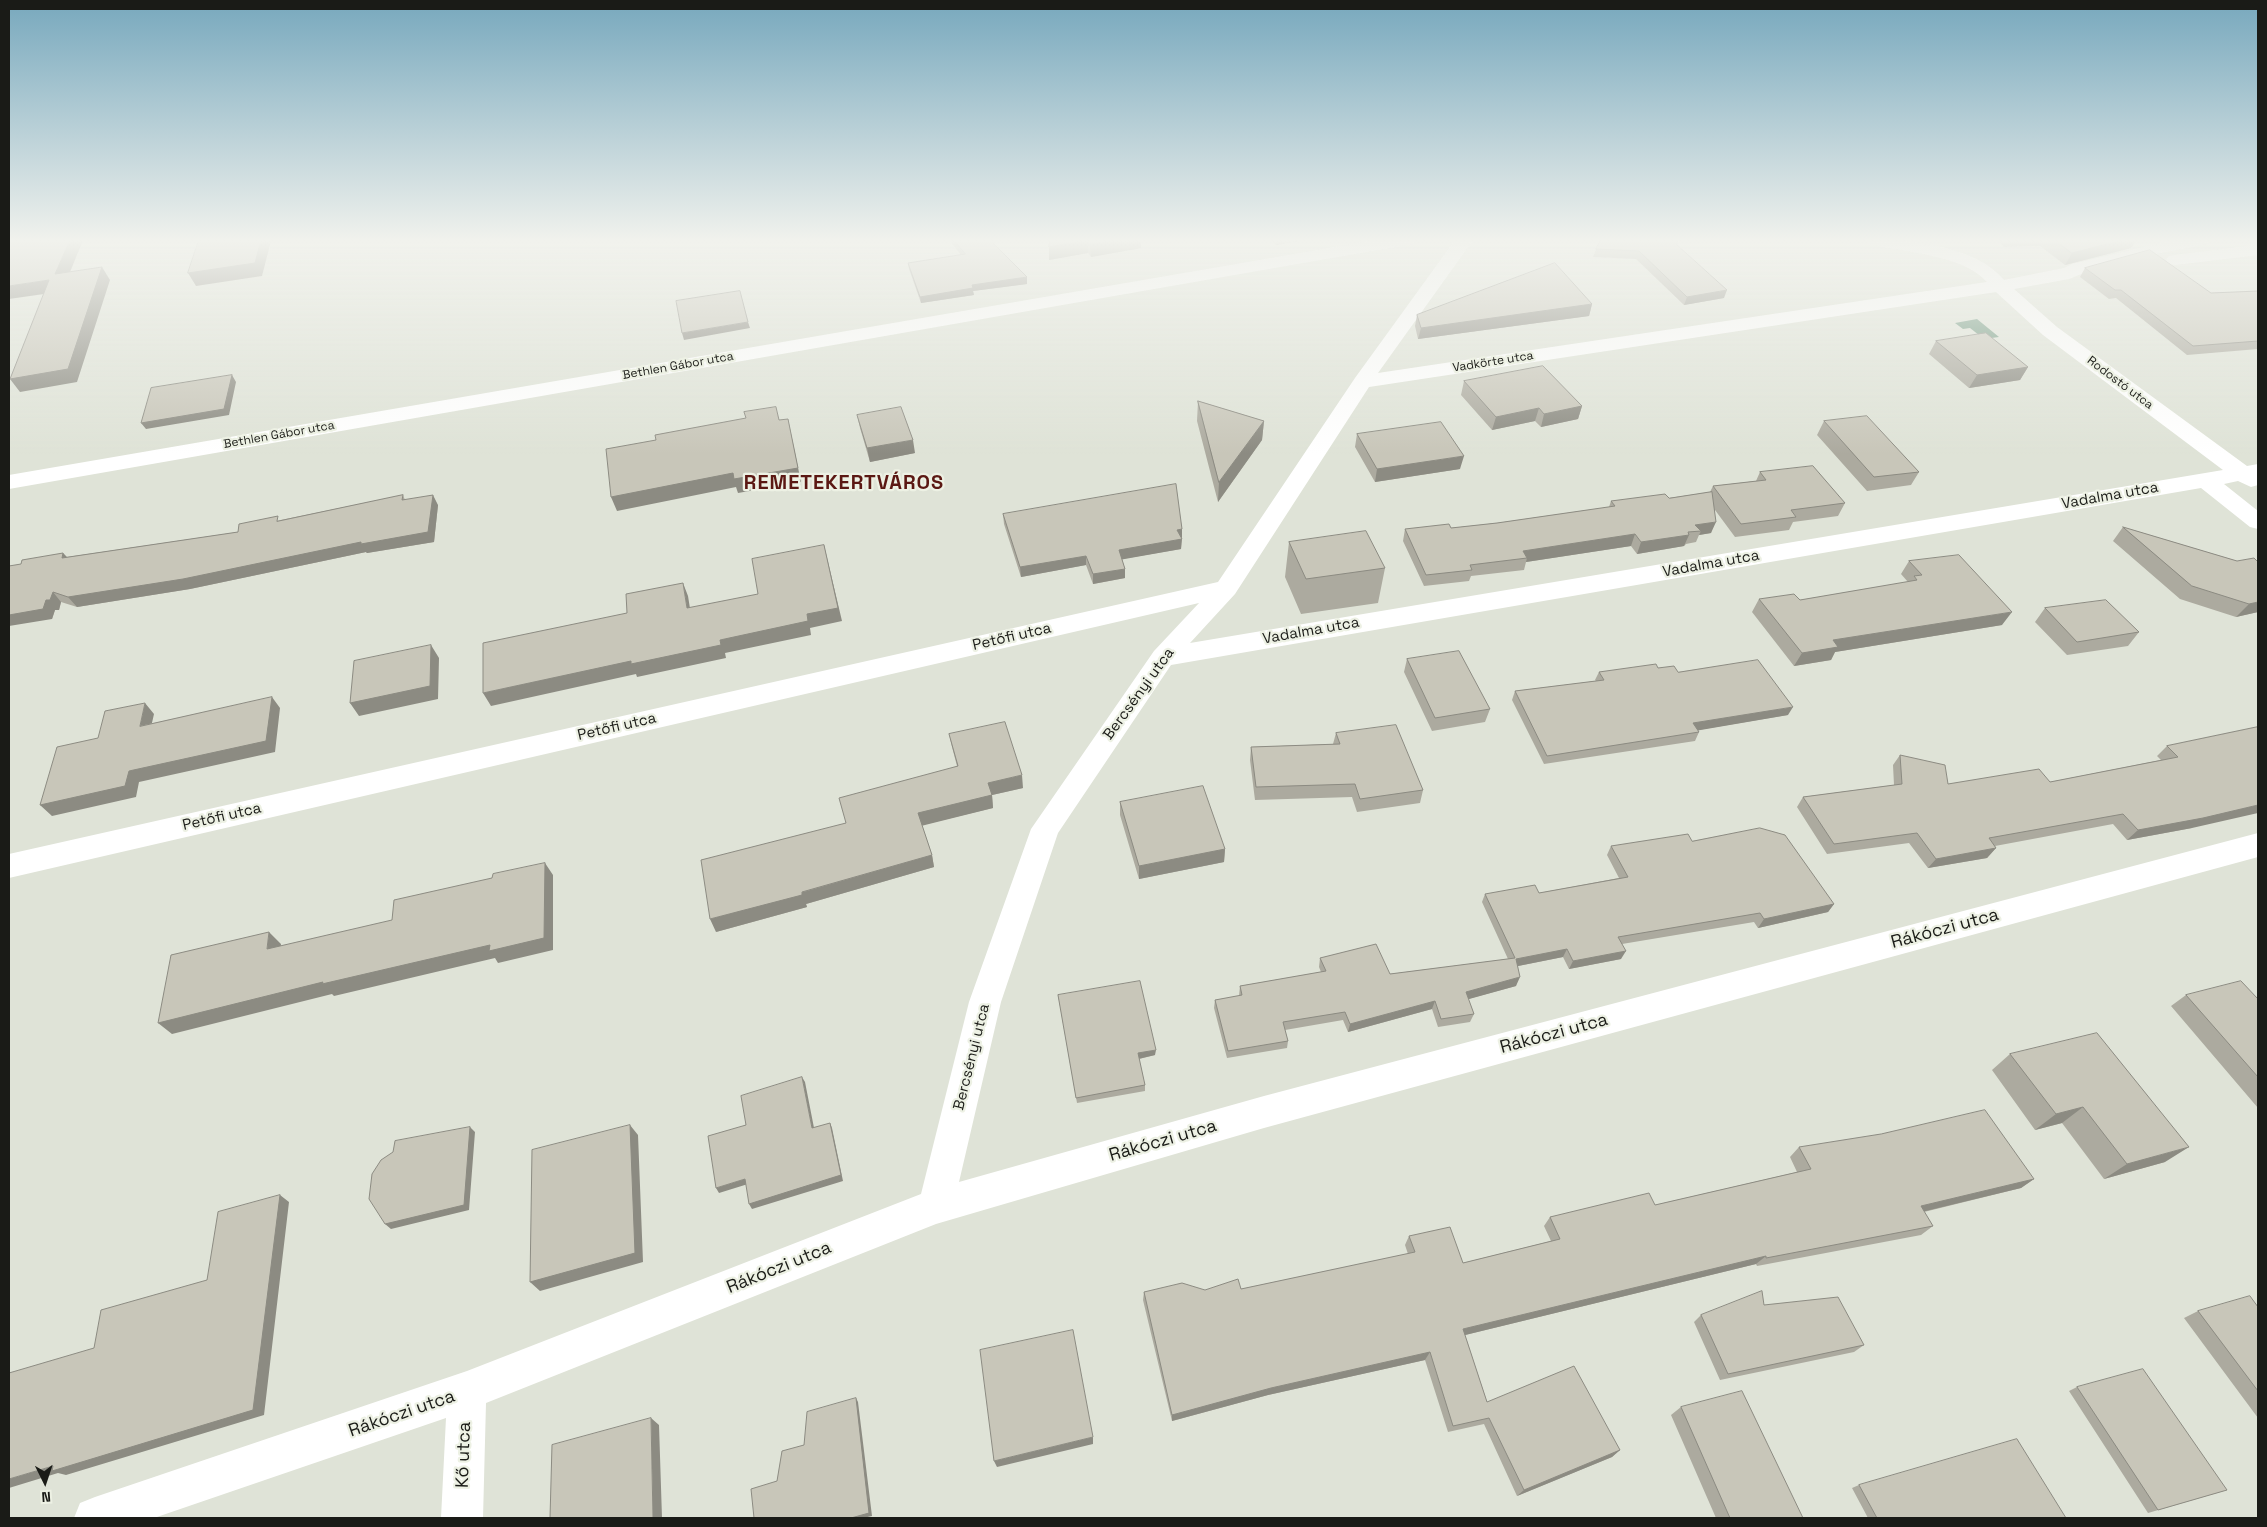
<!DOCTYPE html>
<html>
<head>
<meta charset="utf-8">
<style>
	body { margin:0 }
	#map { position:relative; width:2267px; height:1527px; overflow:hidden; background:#dfe3d7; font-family:"Space Grotesk",sans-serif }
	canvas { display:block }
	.frame { position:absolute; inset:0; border:10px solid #1a1b17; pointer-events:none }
	.north { position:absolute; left:20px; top:1457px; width:50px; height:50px; -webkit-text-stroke:4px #edf1e4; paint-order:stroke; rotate:176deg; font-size:14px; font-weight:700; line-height:20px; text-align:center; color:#1a1b17 }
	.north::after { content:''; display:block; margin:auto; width:18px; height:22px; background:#1a1b17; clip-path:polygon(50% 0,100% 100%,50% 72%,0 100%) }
</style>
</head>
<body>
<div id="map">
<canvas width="2267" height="1527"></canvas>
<div class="frame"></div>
<div class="north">N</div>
</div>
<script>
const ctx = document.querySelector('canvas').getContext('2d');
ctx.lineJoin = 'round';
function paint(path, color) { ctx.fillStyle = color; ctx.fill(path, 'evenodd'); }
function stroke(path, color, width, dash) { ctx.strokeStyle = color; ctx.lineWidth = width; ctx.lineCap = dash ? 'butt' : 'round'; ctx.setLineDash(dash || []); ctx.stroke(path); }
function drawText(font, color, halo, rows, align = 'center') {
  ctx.font = font + ' "Space Grotesk",sans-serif'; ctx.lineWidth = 4.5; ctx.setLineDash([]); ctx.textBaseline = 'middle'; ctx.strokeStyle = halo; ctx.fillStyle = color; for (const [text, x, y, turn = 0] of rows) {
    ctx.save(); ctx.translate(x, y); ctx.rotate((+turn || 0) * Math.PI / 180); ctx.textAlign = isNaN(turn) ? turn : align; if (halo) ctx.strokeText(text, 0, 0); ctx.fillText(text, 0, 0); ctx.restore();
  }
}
const water = new Path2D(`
	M 1977,319 L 1999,337 L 1984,339 L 1970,328 L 1963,329 L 1955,323 Z`);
const street = new Path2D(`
	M 1376,240 L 1415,240 L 1412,244 L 1406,245 L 9,489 L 9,475 Z
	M 1455,240 L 1473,240 L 1378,373 L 1987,282 C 1964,255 1904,252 1870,244 L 1867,240 C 1910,240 1975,245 2004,280 L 2064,268 L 2072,264 L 2174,240 L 2209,240 L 2206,244 L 2150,255 L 2086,272 L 2069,279 L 2014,289 L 2057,327 L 2247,466 L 2258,464 L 2258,485 L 2251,487 L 2238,481 L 2224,484 L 2258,511 L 2258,529 L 2250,527 L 2201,488 L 1171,665 L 1058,833 L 1001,1002 L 959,1182 L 1264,1096 L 2258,833 L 2258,857 L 1264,1128 L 936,1224 L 486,1403 L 483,1518 L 441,1518 L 446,1418 L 154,1518 L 74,1518 L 80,1503 L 95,1497 L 467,1371 L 921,1194 L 969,1002 L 1031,829 L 1154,651 L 1199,603 L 9,878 L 9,854 L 1218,582 L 1355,378 ZM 1996,292 L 2043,335 L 2223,470 L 1190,643 L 1235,594 L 1369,387 Z
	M 2258,245 L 2258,255 L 2175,265 L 2169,264 L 2166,260 L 2169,256 L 2175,255 Z`);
const wall = new Path2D(`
	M 949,240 L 990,240 L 1027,284 L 973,291 L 974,295 L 921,303 L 909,269 L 908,263 L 961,255 Z
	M 1050,240 L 1141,240 L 1141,248 L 1091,257 L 1088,253 L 1049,260 L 1049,247 Z
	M 1270,240 L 1304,240 L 1276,245 Z
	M 1601,240 L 1679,240 L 1677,245 L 1724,298 L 1684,305 L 1636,259 L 1593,257 L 1596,249 Z
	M 1997,240 L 2136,240 L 2131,248 L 2065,265 L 2040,246 L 2004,247 Z
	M 2085,268 L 2211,293 L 2258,291 L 2258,349 L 2187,355 L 2116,298 L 2109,299 L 2080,277 Z
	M 1592,304 L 1589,316 L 1418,339 L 1415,326 L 1417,315 Z
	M 1936,341 L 2028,367 L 2020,380 L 1969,388 L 1929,354 Z
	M 1464,381 L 1582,406 L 1578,419 L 1541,427 L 1535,421 L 1492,430 L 1461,395 Z
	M 1198,401 L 1264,421 L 1262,440 L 1218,502 L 1197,421 Z
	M 857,415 L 915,453 L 870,462 L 860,428 Z
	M 1824,421 L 1919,472 L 1911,485 L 1867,491 L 1817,435 Z
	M 1357,434 L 1460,469 L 1375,482 L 1355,447 Z
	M 1760,472 L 1845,503 L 1838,516 L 1793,522 L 1789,530 L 1735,537 L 1715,510 L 1711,533 L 1699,535 L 1696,542 L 1686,544 L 1684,546 L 1637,554 L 1631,546 L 1526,562 L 1524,570 L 1471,576 L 1469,581 L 1424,586 L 1403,541 L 1405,529 L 1451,528 L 1497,523 L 1609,507 L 1611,501 L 1669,498 L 1710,492 L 1713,486 L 1756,481 Z
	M 403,495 L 405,500 L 438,505 L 434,542 L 367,553 L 366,552 L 190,589 L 77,607 L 61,602 L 59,610 L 55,610 L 52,619 L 21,564 L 63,553 L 67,557 L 238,532 L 281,520 Z
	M 1003,514 L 1182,529 L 1181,549 L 1122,559 L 1125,569 L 1125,578 L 1093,584 L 1086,565 L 1021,577 L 1004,524 Z
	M 2123,527 L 2237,561 L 2258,612 L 2236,617 L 2180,599 L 2113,541 Z
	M 1289,542 L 1385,568 L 1378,603 L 1301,614 L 1285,577 Z
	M 1909,561 L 2002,625 L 1835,652 L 1831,660 L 1794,666 L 1752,612 L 1759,599 L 1800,600 L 1908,582 L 1901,574 Z
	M 2045,608 L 2139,632 L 2128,646 L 2067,655 L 2035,622 Z
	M 1407,659 L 1490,709 L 1485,722 L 1432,731 L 1404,672 Z
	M 1658,668 L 1678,672 L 1788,715 L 1698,730 L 1699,732 L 1695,741 L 1544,764 L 1512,700 L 1515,691 L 1596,681 L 1595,680 L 1599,672 Z
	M 2258,727 L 2192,828 L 2127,840 L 2113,824 L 1995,846 L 1996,848 L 1987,858 L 1928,868 L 1909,843 L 1827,854 L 1797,807 L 1803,797 L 1894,785 L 1893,765 L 1900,755 L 1948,784 L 2050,782 L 2161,760 L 2157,756 L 2167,746 Z
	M 1336,733 L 1423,790 L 1420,803 L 1357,812 L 1352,797 L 1255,800 L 1250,760 L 1251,747 L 1333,744 Z
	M 949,734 L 1023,788 L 992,795 L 993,808 L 922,825 L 932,855 L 934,867 L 806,904 L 807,907 L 716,932 L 846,823 L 957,766 L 952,747 Z
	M 1120,802 L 1225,849 L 1224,862 L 1139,879 L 1120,815 Z
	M 1692,841 L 1834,904 L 1828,912 L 1758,928 L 1754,922 L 1622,944 L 1621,959 L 1569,969 L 1563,957 L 1518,966 L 1516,986 L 1468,999 L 1474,1014 L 1470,1022 L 1438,1027 L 1432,1009 L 1348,1032 L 1343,1020 L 1285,1030 L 1288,1041 L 1287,1048 L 1227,1058 L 1214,1008 L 1215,1000 L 1239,996 L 1240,986 L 1321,972 L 1319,967 L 1320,958 L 1390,974 L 1508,959 L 1482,902 L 1485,894 L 1539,893 L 1619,878 L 1607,855 L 1611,846 Z
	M 1058,995 L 1155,1055 L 1139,1059 L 1145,1085 L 1145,1091 L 1077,1103 Z
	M 2186,995 L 2258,999 L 2258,1108 L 2171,1006 Z
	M 2010,1054 L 2165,1162 L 2104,1179 L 2062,1123 L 2035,1130 L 1992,1070 Z
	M 1799,1147 L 2034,1179 L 2021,1188 L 1924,1212 L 1933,1226 L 1921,1235 L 1757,1266 L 1756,1264 L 1465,1335 L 1487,1402 L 1620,1450 L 1612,1457 L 1517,1496 L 1484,1424 L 1448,1432 L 1425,1360 L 1268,1395 L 1172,1421 L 1143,1300 L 1144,1292 L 1205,1290 L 1241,1289 L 1408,1254 L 1405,1245 L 1409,1236 L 1463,1263 L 1551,1241 L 1544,1226 L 1550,1217 L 1655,1205 L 1797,1172 L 1790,1157 Z
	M 1764,1305 L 1864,1345 L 1854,1352 L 1720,1380 L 1694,1322 L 1701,1315 Z
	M 2258,1307 L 2258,1418 L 2184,1318 L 2198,1311 Z
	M 2077,1387 L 2227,1490 L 2148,1513 L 2069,1391 Z
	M 1681,1407 L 1803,1518 L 1716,1518 L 1671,1415 Z
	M 1859,1485 L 2066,1518 L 1868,1518 L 1852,1488 Z`);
const shadedWall = new Path2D(`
	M 70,240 L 83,240 L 64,287 L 55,274 Z
	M 261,240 L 270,240 L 271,241 L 262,276 L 196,286 L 188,273 Z
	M 1088,240 L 1088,253 L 1049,260 L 1049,247 Z
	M 1116,240 L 1141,240 L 1141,248 L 1091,257 L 1090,244 Z
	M 1276,240 L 1304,240 L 1276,245 Z
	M 2123,240 L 2136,240 L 2131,248 L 2065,265 L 2072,253 Z
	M 102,267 L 110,280 L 77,382 L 20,392 L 10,379 Z
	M 1027,277 L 1027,284 L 973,291 L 974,295 L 921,303 L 920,297 L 972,285 Z
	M 49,280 L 58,292 L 9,299 L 9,286 Z
	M 1727,290 L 1724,298 L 1684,305 L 1687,297 Z
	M 1592,304 L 1589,316 L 1418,339 L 1421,328 Z
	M 748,322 L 750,328 L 684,340 L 682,333 Z
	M 2028,367 L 2020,380 L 1969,388 L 1977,375 Z
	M 232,375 L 236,382 L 229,415 L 146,429 L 141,423 Z
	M 1582,406 L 1578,419 L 1541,427 L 1544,414 Z
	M 1539,408 L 1535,421 L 1492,430 L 1496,417 Z
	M 788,419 L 801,482 L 738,493 L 736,487 L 617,511 L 611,497 Z
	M 1264,421 L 1262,440 L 1218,502 L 1219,482 Z
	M 913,440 L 915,453 L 870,462 L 867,448 Z
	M 1464,456 L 1460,469 L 1375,482 L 1377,469 Z
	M 433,495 L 438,505 L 434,542 L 367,553 L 366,552 L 190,589 L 77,607 L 68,597 Z
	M 1716,522 L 1711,533 L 1699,535 L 1701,531 L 1695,525 Z
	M 1182,529 L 1182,539 L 1177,530 Z
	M 1635,534 L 1631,546 L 1526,562 L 1527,558 L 1523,551 Z
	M 1689,535 L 1684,546 L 1637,554 L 1641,542 Z
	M 1182,539 L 1181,549 L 1119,560 L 1119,550 Z
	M 824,545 L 842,621 L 810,628 L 811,635 L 725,653 L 726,658 L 637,677 L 636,674 L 491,706 L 483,693 L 720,640 L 807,614 Z
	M 63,553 L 72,563 L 62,558 Z
	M 1086,556 L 1086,565 L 1021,577 L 1020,567 Z
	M 1125,569 L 1125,578 L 1093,584 L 1093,574 Z
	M 683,583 L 688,596 L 692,621 L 687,608 Z
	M 53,592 L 61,602 L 59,610 L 55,610 L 52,619 L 9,626 L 9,615 L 46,600 Z
	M 2258,602 L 2258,612 L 2236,617 L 2249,604 Z
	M 2012,612 L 2002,625 L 1835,652 L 1831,660 L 1794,666 L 1802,653 L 1833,640 Z
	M 431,645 L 439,658 L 438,699 L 359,716 L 350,703 Z
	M 272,697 L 280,708 L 275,752 L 139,782 L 136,797 L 52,816 L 40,805 L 129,771 Z
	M 145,703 L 154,714 L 149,736 L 140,726 Z
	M 1793,707 L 1788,715 L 1689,732 L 1693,723 Z
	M 1022,775 L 1023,788 L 992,795 L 993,808 L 921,826 L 918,813 L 988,783 Z
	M 2258,805 L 2258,813 L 2192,828 L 2127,840 L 2138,830 Z
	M 1996,848 L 1987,858 L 1928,868 L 1936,859 Z
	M 1225,849 L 1224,862 L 1139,879 L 1139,866 Z
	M 932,855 L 934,867 L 806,904 L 807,907 L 716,932 L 710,919 Z
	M 545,863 L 553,875 L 553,950 L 498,963 L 495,958 L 334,996 L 332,994 L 172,1034 L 158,1023 Z
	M 1834,904 L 1828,912 L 1758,928 L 1764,919 Z
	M 269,932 L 281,944 L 279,961 L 267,949 Z
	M 1567,949 L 1563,957 L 1513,967 L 1516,959 Z
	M 1626,951 L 1621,959 L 1569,969 L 1573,961 Z
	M 1520,977 L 1516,986 L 1462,1001 L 1466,992 Z
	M 1435,1001 L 1432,1009 L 1348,1032 L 1350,1024 Z
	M 1156,1050 L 1155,1055 L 1138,1059 L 1138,1053 Z
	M 802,1077 L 805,1082 L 815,1133 L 812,1128 Z
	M 2083,1107 L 2062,1123 L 2035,1130 L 2056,1114 Z
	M 830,1123 L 832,1128 L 843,1181 L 752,1209 L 749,1204 Z
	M 630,1125 L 638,1135 L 643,1262 L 540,1291 L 530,1282 Z
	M 470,1127 L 475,1132 L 469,1210 L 391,1229 L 385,1224 Z
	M 2189,1147 L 2165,1162 L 2104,1179 L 2127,1164 Z
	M 745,1179 L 748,1184 L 719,1193 L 716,1188 Z
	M 2034,1179 L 2021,1188 L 1909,1215 L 1921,1206 Z
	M 280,1195 L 289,1202 L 264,1415 L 66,1475 L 58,1473 L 9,1488 L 9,1479 L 53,1466 Z
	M 1766,1256 L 1756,1264 L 1457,1337 L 1463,1329 Z
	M 1430,1352 L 1425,1360 L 1268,1395 L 1172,1421 L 1172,1415 L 1271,1388 Z
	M 856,1398 L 858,1402 L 872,1516 L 863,1518 L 851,1518 Z
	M 651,1418 L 659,1425 L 662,1518 L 653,1518 Z
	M 1093,1437 L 1093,1444 L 997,1467 L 994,1461 Z
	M 1620,1450 L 1612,1457 L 1517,1496 L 1524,1490 Z`);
const building = new Path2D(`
	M 11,240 L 70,240 L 55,274 L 102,267 L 68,369 L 10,379 L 49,280 L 9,286 L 9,244 Z
	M 199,240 L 261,240 L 255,263 L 188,273 Z
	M 954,240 L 990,240 L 1027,277 L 972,285 L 973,288 L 920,297 L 908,263 L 965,254 Z
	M 1050,240 L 1116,240 L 1090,244 L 1088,240 L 1049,247 Z
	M 1601,240 L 1678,240 L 1676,244 L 1727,290 L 1687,297 L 1639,251 L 1596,249 Z
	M 2055,240 L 2123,240 L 2072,253 Z
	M 2150,250 L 2211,293 L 2258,291 L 2258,341 L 2193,346 L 2121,290 L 2115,290 L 2085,268 Z
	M 1555,263 L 1592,304 L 1421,328 L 1417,315 Z
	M 740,291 L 748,322 L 682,333 L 676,301 Z
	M 1986,333 L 2028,367 L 1977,375 L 1936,341 Z
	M 1543,366 L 1582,406 L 1544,414 L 1539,408 L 1496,417 L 1464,381 Z
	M 232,375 L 224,409 L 141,423 L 151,388 Z
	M 1198,401 L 1264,421 L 1219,482 Z
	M 776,407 L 779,420 L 788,419 L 798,468 L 734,479 L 733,473 L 611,497 L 606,449 L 656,440 L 655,435 L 746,418 L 744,412 Z
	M 901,407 L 913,440 L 867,448 L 857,415 Z
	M 1867,416 L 1919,472 L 1874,477 L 1824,421 Z
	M 1441,422 L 1464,456 L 1377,469 L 1357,434 Z
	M 1813,466 L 1845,503 L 1791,510 L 1796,517 L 1741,524 L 1713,486 L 1766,480 L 1760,472 Z
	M 1176,484 L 1182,529 L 1177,530 L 1182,539 L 1119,550 L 1125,569 L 1093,574 L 1086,556 L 1020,567 L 1003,514 Z
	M 1712,492 L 1716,522 L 1695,525 L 1701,531 L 1688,532 L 1689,535 L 1641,542 L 1635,534 L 1523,551 L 1527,558 L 1470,565 L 1472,570 L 1426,575 L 1405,529 L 1449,524 L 1451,528 L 1497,523 L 1615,506 L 1611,501 L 1665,494 L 1669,498 Z
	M 403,495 L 402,500 L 433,495 L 428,532 L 361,544 L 361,542 L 183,579 L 68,597 L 53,592 L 50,600 L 46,600 L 43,609 L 9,615 L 9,566 L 21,564 L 22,560 L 63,553 L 62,558 L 238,532 L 239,524 L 278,516 L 277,521 Z
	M 2123,527 L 2237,561 L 2254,558 L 2258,562 L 2258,602 L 2249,604 L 2192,586 Z
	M 1366,531 L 1385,568 L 1306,579 L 1289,542 Z
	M 824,545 L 838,608 L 807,614 L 808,621 L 720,640 L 721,645 L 631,664 L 631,661 L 483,693 L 483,643 L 627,613 L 626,594 L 683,583 L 687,608 L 758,594 L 752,559 Z
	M 1959,555 L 2012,612 L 1833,640 L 1838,647 L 1802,653 L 1759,599 L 1794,594 L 1800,600 L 1917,580 L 1914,576 L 1922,575 L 1909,561 Z
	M 2106,600 L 2139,632 L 2077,642 L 2045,608 Z
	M 431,645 L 430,686 L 350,703 L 354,661 Z
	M 1459,651 L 1490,709 L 1435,718 L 1407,659 Z
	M 1758,660 L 1793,707 L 1693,723 L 1699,732 L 1547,756 L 1515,691 L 1604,680 L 1599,672 L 1656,664 L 1658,668 L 1674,666 L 1678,672 Z
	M 272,697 L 266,741 L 129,771 L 125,786 L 40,805 L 57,747 L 98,738 L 105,711 L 145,703 L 140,726 Z
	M 1005,722 L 1022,775 L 988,783 L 992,795 L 918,813 L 932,855 L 802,892 L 802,895 L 710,919 L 701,860 L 846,823 L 839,798 L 958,766 L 949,734 Z
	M 1396,725 L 1423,790 L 1360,799 L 1355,784 L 1256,787 L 1251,747 L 1340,744 L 1336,733 Z
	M 2258,727 L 2258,805 L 2203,818 L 2138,830 L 2123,814 L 1989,838 L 1996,848 L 1936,859 L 1917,833 L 1834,844 L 1803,797 L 1902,784 L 1900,755 L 1945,765 L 1948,784 L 2039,769 L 2050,782 L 2178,757 L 2167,746 Z
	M 1203,786 L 1225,849 L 1139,866 L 1120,802 Z
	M 1760,828 L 1785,835 L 1834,904 L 1764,919 L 1760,913 L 1618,937 L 1626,951 L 1573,961 L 1567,949 L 1516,959 L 1520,977 L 1466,992 L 1474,1014 L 1441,1019 L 1435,1001 L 1350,1024 L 1345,1012 L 1283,1022 L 1288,1041 L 1228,1051 L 1215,1000 L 1242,995 L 1240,986 L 1326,971 L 1320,958 L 1376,944 L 1390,974 L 1515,958 L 1485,894 L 1535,885 L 1539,893 L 1628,877 L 1611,846 L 1688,834 L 1692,841 Z
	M 545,863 L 544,938 L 489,951 L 490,945 L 322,984 L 323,982 L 158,1023 L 171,955 L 269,932 L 267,949 L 392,920 L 394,900 L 492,878 L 493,874 Z
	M 1140,981 L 1156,1050 L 1138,1053 L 1145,1085 L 1076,1098 L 1058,995 Z
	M 2241,981 L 2258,999 L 2258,1077 L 2186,995 Z
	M 2097,1033 L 2189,1147 L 2127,1164 L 2083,1107 L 2056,1114 L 2010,1054 Z
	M 802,1077 L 812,1128 L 830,1123 L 841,1175 L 749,1204 L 745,1179 L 716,1188 L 708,1136 L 746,1125 L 741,1096 Z
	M 1985,1110 L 2034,1179 L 1921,1206 L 1933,1226 L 1766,1258 L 1766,1256 L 1463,1329 L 1487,1402 L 1574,1366 L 1620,1450 L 1524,1490 L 1489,1418 L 1453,1426 L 1430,1352 L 1271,1388 L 1172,1415 L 1144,1292 L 1182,1283 L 1205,1290 L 1238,1279 L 1241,1289 L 1415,1252 L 1409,1236 L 1450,1227 L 1463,1263 L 1560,1239 L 1550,1217 L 1649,1193 L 1655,1205 L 1811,1169 L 1799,1147 L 1881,1134 Z
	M 630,1125 L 635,1253 L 530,1282 L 532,1150 Z
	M 470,1127 L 464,1205 L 385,1224 L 369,1199 L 372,1174 L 381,1160 L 393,1152 L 395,1141 Z
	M 280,1195 L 253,1410 L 52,1471 L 53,1466 L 9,1479 L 9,1373 L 94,1348 L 101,1310 L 207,1280 L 218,1212 Z
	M 1762,1291 L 1764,1305 L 1838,1297 L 1864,1345 L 1728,1374 L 1701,1315 Z
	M 2250,1296 L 2258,1307 L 2258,1391 L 2198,1311 Z
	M 1073,1330 L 1093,1437 L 994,1461 L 980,1350 Z
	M 2143,1369 L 2227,1490 L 2158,1510 L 2077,1387 Z
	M 1742,1391 L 1803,1518 L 1730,1518 L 1681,1407 Z
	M 856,1398 L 869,1513 L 851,1518 L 754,1518 L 751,1489 L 777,1481 L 782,1451 L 804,1445 L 807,1412 Z
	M 651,1418 L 653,1518 L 550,1518 L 552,1445 Z
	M 2017,1439 L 2066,1518 L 1877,1518 L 1859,1485 Z`);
const farStreetnames = [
	["Vadkörte utca",1493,362,-9],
	["Bethlen Gábor utca",678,366,-10],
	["Rodostó utca",2120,383,37],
	["Bethlen Gábor utca",279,435,-10]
];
const streetNames = [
	["Vadalma utca",2110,496,-10],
	["Vadalma utca",1711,564,-10],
	["Vadalma utca",1311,631,-10],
	["Petőfi utca",1012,637,-13],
	["Bercsényi utca",1139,694,-54],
	["Petőfi utca",617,727,-13],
	["Petőfi utca",222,817,-13],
	["Bercsényi utca",972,1057,-76]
];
const nearStreetnames = [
	["Rákóczi utca",1945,929,-15],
	["Rákóczi utca",1554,1034,-15],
	["Rákóczi utca",1163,1141,-16],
	["Rákóczi utca",779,1268,-22],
	["Rákóczi utca",402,1414,-19],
	["Kő utca",464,1455,-88]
];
const districtNames = [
	["REMETEKERTVÁROS",844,484]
];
paint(water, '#6d957d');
paint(street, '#fff');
paint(wall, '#acaa9f');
paint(shadedWall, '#8c8b82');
paint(building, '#c8c6b9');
stroke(building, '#8c8b82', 1);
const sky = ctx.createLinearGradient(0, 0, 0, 454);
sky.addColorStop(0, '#77a8bd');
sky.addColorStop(0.53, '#f1f2ed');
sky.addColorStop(1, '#f1f2ed00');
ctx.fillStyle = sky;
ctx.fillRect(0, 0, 2267, 454);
drawText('12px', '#1a1b17', '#edf1e4', farStreetnames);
drawText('15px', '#1a1b17', '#edf1e4', streetNames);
drawText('18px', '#1a1b17', '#edf1e4', nearStreetnames);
ctx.letterSpacing = '1px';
drawText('bold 20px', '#5b1813', '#edf1e4', districtNames);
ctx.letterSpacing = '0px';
</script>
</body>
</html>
